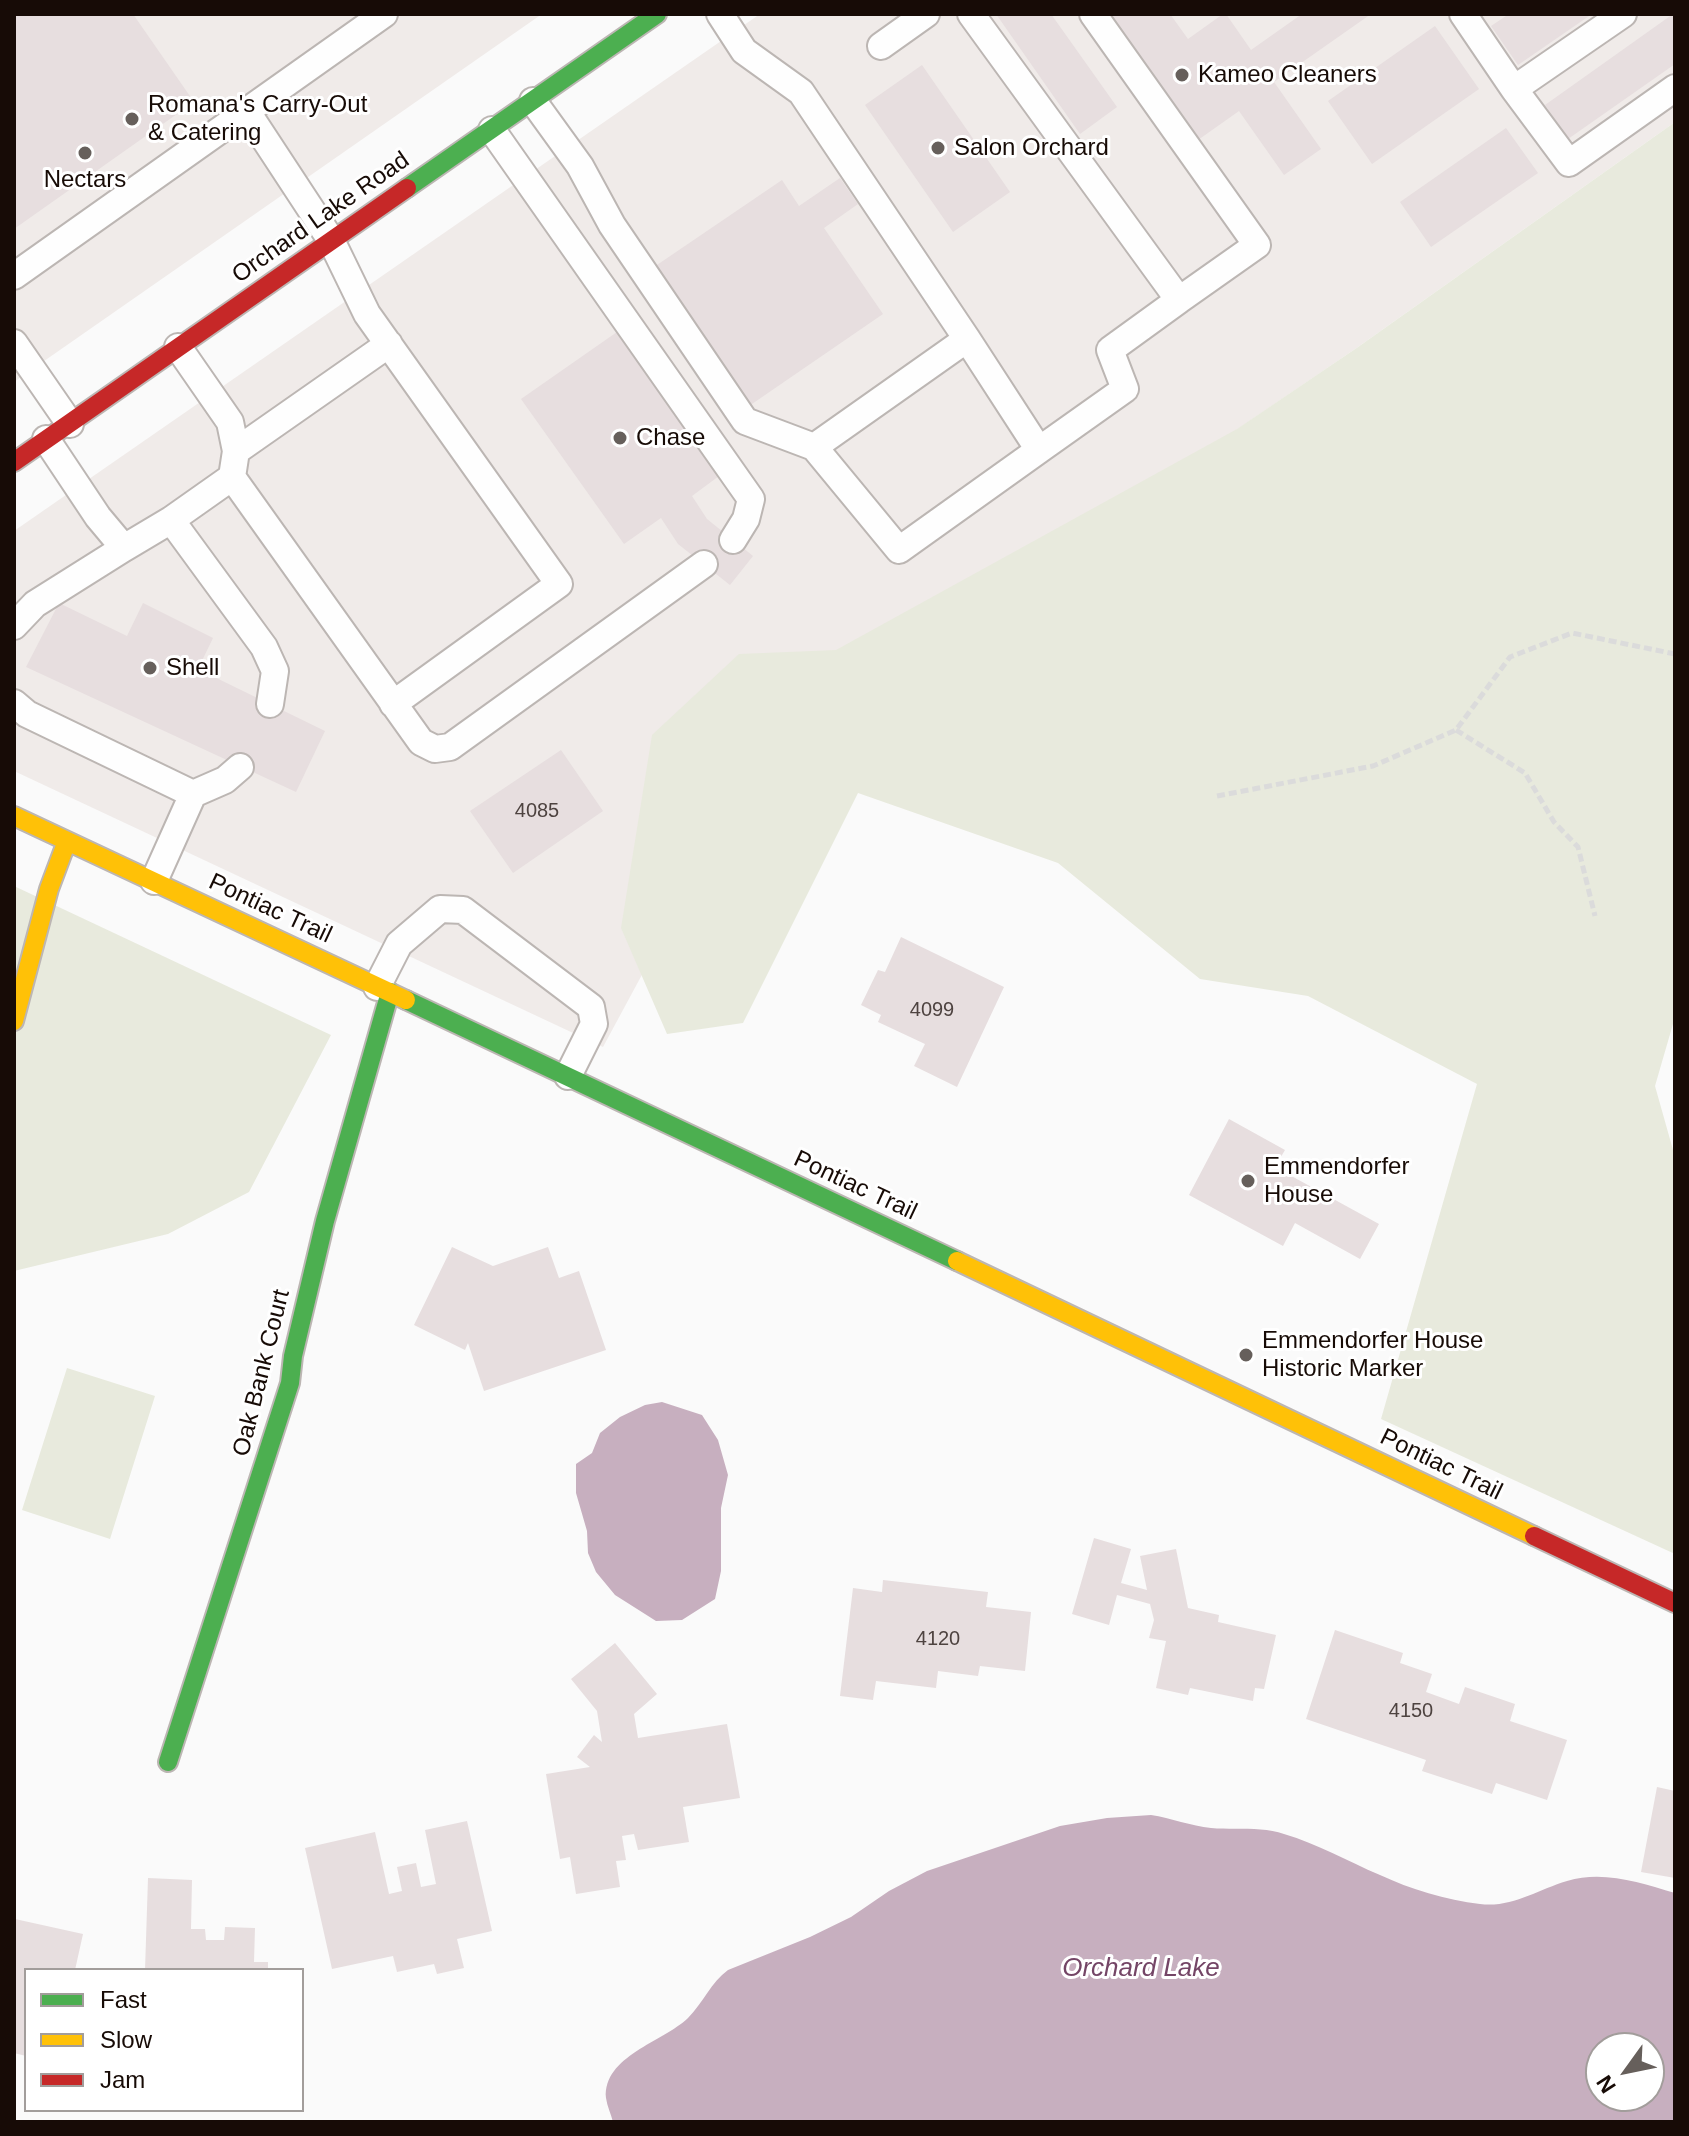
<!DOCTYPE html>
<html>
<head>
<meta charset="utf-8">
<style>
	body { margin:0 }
	#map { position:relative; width:1689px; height:2136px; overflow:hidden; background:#fafafa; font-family:Helvetica,sans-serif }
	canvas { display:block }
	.frame { position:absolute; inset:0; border:16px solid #170b06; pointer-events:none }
	.legend { position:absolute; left:24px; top:1968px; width:280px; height:144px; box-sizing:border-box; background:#fff; border:2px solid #a29d9b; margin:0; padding:10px 14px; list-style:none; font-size:24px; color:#170b06 }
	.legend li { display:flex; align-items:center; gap:16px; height:40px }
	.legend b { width:40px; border:2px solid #a29d9b }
	.north { position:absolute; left:1585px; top:2032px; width:80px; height:80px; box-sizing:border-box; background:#fff; border:2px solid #a29d9b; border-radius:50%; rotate:237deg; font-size:22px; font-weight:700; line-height:32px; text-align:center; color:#170b06 }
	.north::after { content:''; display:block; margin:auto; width:28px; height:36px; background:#665f5b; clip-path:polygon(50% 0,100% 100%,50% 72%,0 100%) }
</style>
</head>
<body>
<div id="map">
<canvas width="1689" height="2136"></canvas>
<div class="frame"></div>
<ul class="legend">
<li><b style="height:10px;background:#4caf50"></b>Fast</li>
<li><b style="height:10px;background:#ffc107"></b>Slow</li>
<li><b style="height:10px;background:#c62828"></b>Jam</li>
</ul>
<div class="north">N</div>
</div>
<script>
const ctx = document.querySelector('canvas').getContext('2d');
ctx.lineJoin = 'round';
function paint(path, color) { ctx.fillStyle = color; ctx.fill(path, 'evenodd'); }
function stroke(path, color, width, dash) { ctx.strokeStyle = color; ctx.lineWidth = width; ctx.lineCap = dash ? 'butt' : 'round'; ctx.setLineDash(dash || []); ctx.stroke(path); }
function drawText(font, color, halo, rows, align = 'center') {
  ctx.font = font + ' Helvetica,sans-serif'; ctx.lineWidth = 6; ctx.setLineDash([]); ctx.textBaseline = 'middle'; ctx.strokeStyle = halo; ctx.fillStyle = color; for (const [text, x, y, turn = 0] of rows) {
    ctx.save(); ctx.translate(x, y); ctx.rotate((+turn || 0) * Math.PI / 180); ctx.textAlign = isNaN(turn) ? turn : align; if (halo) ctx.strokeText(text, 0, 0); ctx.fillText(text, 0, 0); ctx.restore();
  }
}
const built = new Path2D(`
	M 14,14 L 542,14 L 14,382 Z
	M 760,14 L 1675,14 L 1675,122 L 1358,347 L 761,754 L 603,1047 L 14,771 L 14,531 Z`);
const green = new Path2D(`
	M 1675,122 L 1675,1017 L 1655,1086 L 1675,1157 L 1675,1554 L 1381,1419 L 1477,1084 L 1308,996 L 1200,979 L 1058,863 L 858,793 L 743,1023 L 667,1034 L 621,928 L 652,735 L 739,654 L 836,650 L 1237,429 L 1358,347 Z
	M 14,886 L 331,1035 L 249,1192 L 168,1234 L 14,1271 Z
	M 67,1368 L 155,1396 L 110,1539 L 22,1510 Z`);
const water = new Path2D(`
	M 662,1402 L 702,1415 L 718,1440 L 728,1475 L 721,1508 L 721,1571 L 715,1599 L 682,1620 L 656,1621 L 615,1595 L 596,1572 L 588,1553 L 587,1531 L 576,1493 L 576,1464 L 592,1453 L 600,1433 L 620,1417 L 645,1405 Z
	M 1151,1815 C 1171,1818 1191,1826 1211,1828 C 1234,1830 1262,1826 1284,1834 C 1318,1844 1347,1861 1380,1875 C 1410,1889 1446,1900 1480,1904 C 1512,1908 1537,1890 1567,1881 C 1604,1870 1640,1883 1675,1893 L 1675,2122 L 613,2122 C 611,2114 607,2106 606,2098 C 603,2056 663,2042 688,2018 C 703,2003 711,1982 728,1970 L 810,1937 L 851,1917 L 889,1891 L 927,1871 L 1060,1826 L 1107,1818 ZM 1601,2048 L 1649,2048 L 1649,2096 L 1601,2096 Z`);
const building = new Path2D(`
	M 14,14 L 133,14 L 194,102 L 14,229 Z
	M 996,14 L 1051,14 L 1117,107 L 1080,134 Z
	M 1109,14 L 1170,14 L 1188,39 L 1223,14 L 1226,14 L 1251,50 L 1302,14 L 1371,14 L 1274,82 L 1321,149 L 1284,175 L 1239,111 L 1198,140 Z
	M 1509,14 L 1592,14 L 1518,65 L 1491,26 Z
	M 1673,14 L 1675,14 L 1675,64 L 1568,139 L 1545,105 Z
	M 1435,26 L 1479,89 L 1372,164 L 1328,101 Z
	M 922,65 L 1010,192 L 953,232 L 865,105 Z
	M 1506,128 L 1538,173 L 1431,247 L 1400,202 Z
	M 840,178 L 858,204 L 824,228 L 883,314 L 749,406 L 654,267 L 782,180 L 799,206 Z
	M 617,332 L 719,476 L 692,496 L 707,519 L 753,556 L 730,585 L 678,544 L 661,518 L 624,544 L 521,399 Z
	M 59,603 L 127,636 L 143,603 L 213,638 L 198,669 L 325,731 L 296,792 L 26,667 Z
	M 561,750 L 603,811 L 513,873 L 470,811 Z
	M 901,937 L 1004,987 L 957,1087 L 914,1066 L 925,1044 L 878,1022 L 881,1015 L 861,1005 L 878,970 L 885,972 Z
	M 1229,1119 L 1285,1150 L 1275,1167 L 1379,1224 L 1360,1259 L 1295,1223 L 1283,1246 L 1189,1195 Z
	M 452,1247 L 493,1266 L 548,1247 L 559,1278 L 579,1271 L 606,1350 L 484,1391 L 468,1343 L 465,1350 L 414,1325 Z
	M 1094,1538 L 1131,1549 L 1121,1583 L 1147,1590 L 1140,1556 L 1176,1549 L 1188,1608 L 1219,1615 L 1218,1622 L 1276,1635 L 1264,1689 L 1255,1688 L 1253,1701 L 1190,1688 L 1188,1695 L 1156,1688 L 1166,1641 L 1149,1638 L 1154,1620 L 1150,1604 L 1117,1595 L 1109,1625 L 1072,1614 Z
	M 883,1580 L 988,1592 L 986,1607 L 1031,1612 L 1025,1671 L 980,1666 L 978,1676 L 938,1671 L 936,1688 L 876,1681 L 873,1700 L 840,1696 L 853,1588 L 882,1592 Z
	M 1335,1630 L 1403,1653 L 1400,1663 L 1432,1674 L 1426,1692 L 1459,1704 L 1465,1687 L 1515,1704 L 1510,1721 L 1567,1740 L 1547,1800 L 1496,1783 L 1492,1794 L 1422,1771 L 1426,1760 L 1306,1719 Z
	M 615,1643 L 657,1694 L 634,1714 L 638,1738 L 727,1724 L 740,1798 L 683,1807 L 689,1842 L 638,1850 L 634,1834 L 622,1836 L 626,1860 L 616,1861 L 620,1887 L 576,1894 L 570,1857 L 560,1859 L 546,1774 L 590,1767 L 577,1757 L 594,1735 L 602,1742 L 597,1711 L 571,1679 Z
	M 1657,1787 L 1675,1791 L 1675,1878 L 1641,1872 Z
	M 467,1821 L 492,1931 L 457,1939 L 464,1968 L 437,1974 L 434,1964 L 397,1972 L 393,1956 L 332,1969 L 305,1848 L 375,1832 L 389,1894 L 402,1891 L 397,1867 L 416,1863 L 421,1887 L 436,1884 L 425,1830 Z
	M 148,1878 L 192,1880 L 191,1929 L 205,1929 L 206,1940 L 224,1940 L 225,1927 L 255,1928 L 254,1962 L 268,1962 L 268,1970 L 145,1970 Z
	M 15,1919 L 83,1934 L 75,1970 L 26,1970 L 26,2056 L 14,2053 Z`);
const path = new Path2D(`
	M 1456,730 L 1525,773 L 1554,822 L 1578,847 L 1595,916
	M 1217,796 L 1373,766 L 1456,730 L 1510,657 L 1572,633 L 1675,654`);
const lane = new Path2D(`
	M 720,14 L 744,51 L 801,92 L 967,339 L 1039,450 L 1125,389 L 1110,350 L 1179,300 L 971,14
	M 1093,14 L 1257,245 L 1179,300
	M 1463,14 L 1514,89 L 1623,14
	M 881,46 L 926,14
	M 1514,89 L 1569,163 L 1675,88
	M 533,101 L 580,166 L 612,225 L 745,421 L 814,447 L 967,339
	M 247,112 L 331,240 L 367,314 L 559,584 L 393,704
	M 492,130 L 751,499 L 746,519 L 733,540
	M 14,276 L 384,14
	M 14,343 L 70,424
	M 178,347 L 230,422 L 236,451 L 232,477 L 421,742 L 435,749 L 450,747 L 704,564
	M 814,447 L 899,550 L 1039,450
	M 236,451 L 389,344
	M 171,520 L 264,647 L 275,671 L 270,704
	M 124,548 L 171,520 L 232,477
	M 14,626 L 35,604 L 124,548 L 98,517 L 46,439
	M 14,703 L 27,714 L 193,794 L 154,881
	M 193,794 L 225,780 L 240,767
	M 377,987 L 399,944 L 440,909 L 463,910 L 591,1007 L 594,1024 L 568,1076`);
const fast = new Path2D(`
	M 407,188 L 657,14
	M 406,1000 L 957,1261
	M 168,1762 L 290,1383 L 293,1356 L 325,1221 L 390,992`);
const slow = new Path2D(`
	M 14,816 L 406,1000
	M 14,1021 L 49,889 L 67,841
	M 957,1261 L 1534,1536`);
const jam = new Path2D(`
	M 14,462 L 407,188
	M 1534,1536 L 1675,1603`);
const markers = [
	[1182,75,8,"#665f5b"],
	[132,119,8,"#665f5b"],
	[938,148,8,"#665f5b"],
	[85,153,8,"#665f5b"],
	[620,438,8,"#665f5b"],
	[150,668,8,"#665f5b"],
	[1248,1181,8,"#665f5b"],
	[1246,1355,8,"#665f5b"]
];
const numberNames = [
	["4085",537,811],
	["4099",932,1010],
	["4120",938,1639],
	["4150",1411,1711]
];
const poiNames = [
	["Kameo Cleaners",1198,75],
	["Romana's Carry-Out",148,105],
	["& Catering",148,133],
	["Salon Orchard",954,148],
	["Nectars",85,180,"center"],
	["Chase",636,438],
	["Shell",166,668],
	["Emmendorfer",1264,1167],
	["House",1264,1195],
	["Emmendorfer House",1262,1341],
	["Historic Marker",1262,1369]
];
const streetNames = [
	["Orchard Lake Road",321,218,-35],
	["Pontiac Trail",270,909,25],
	["Pontiac Trail",855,1186,25],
	["Oak Bank Court",262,1373,-76],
	["Pontiac Trail",1441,1465,26]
];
const waterNames = [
	["Orchard Lake",1141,1969]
];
paint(built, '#f0ebe9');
paint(green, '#e8eadd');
paint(water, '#c7afbf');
paint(building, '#e7dedf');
stroke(lane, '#bcb6b3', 30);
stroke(fast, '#bcb6b3', 22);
stroke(slow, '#bcb6b3', 22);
stroke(jam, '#bcb6b3', 22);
stroke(path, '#dbdbdb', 5, [8, 4]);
stroke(lane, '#fefefe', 26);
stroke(fast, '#4caf50', 18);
stroke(slow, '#ffc107', 18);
stroke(jam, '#c62828', 18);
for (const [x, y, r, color] of markers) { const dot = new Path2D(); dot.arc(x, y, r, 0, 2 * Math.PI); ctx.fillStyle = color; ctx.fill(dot); stroke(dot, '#fff', 3); }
drawText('20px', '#4e4340', null, numberNames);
drawText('24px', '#170b06', '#fff', poiNames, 'left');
drawText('24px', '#170b06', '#fff', streetNames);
drawText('italic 26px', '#744566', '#fff', waterNames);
</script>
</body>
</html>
